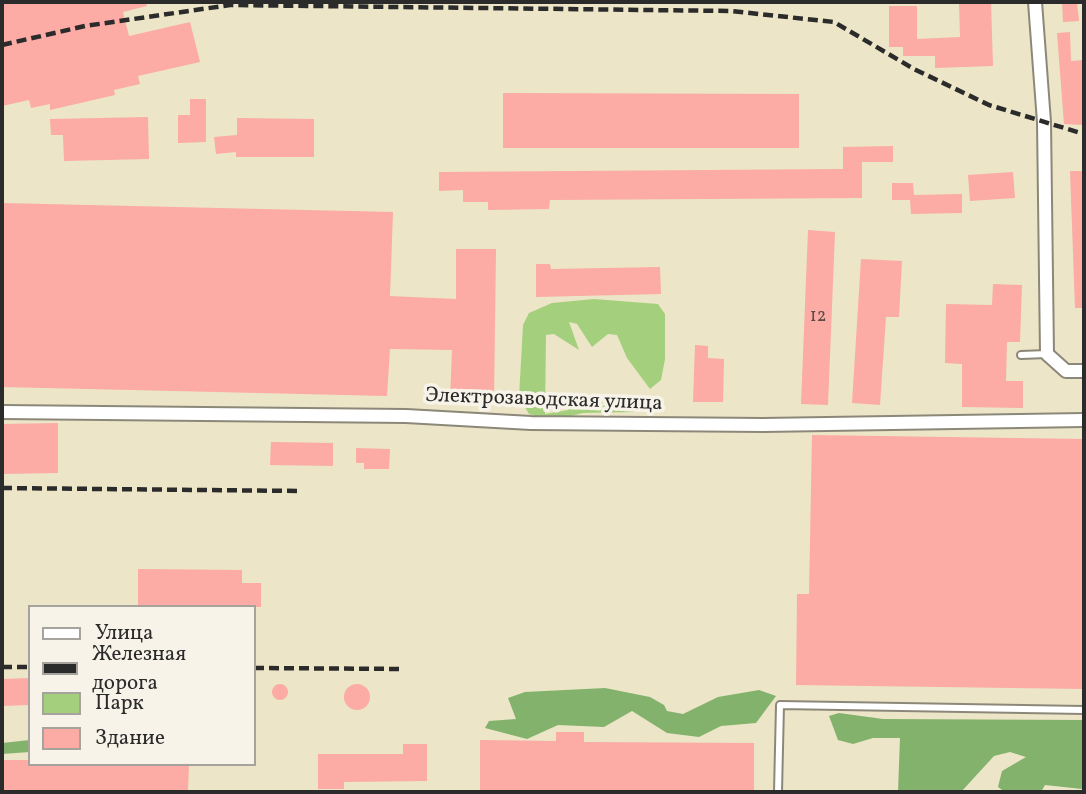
<!DOCTYPE html>
<html>
<head>
<meta charset="utf-8">
<style>
	body { margin:0 }
	#map { position:relative; width:1086px; height:794px; overflow:hidden; background:#ece5c7; font-family:Vollkorn,serif }
	canvas { display:block }
	.frame { position:absolute; inset:0; border:4px solid #2b2b2b; pointer-events:none }
	.legend { position:absolute; left:28px; top:605px; width:228px; height:161px; box-sizing:border-box; background:#f7f3e8; border:2px solid #a5a39c; margin:0; padding:9px 12px; list-style:none; font-size:21px; color:#2b2b2b }
	.legend li { display:flex; align-items:center; gap:14px; height:35px }
	.legend b { width:35px; border:2px solid #a5a39c }
</style>
</head>
<body>
<div id="map">
<canvas width="1086" height="794"></canvas>
<div class="frame"></div>
<ul class="legend">
<li><b style="height:9px;background:#fff"></b>Улица</li>
<li><b style="height:9px;background:#2b2b2b"></b>Железная дорога</li>
<li><b style="height:19px;background:#a4d07d"></b>Парк</li>
<li><b style="height:19px;background:#fcaba5"></b>Здание</li>
</ul>
</div>
<script>
const ctx = document.querySelector('canvas').getContext('2d');
ctx.lineJoin = 'round';
function paint(path, color) { ctx.fillStyle = color; ctx.fill(path, 'evenodd'); }
function stroke(path, color, width, dash) { ctx.strokeStyle = color; ctx.lineWidth = width; ctx.lineCap = dash ? 'butt' : 'round'; ctx.setLineDash(dash || []); ctx.stroke(path); }
function drawText(font, color, halo, rows, align = 'center') {
  ctx.font = font + ' Vollkorn,serif'; ctx.lineWidth = 7; ctx.setLineDash([]); ctx.textBaseline = 'middle'; ctx.strokeStyle = halo; ctx.fillStyle = color; for (const [text, x, y, turn = 0] of rows) {
    ctx.save(); ctx.translate(x, y); ctx.rotate((+turn || 0) * Math.PI / 180); ctx.textAlign = isNaN(turn) ? turn : align; if (halo) ctx.strokeText(text, 0, 0); ctx.fillText(text, 0, 0); ctx.restore();
  }
}
const green = new Path2D(`
	M 594,299 L 658,304 L 665,314 L 665,359 L 661,380 L 650,389 L 627,358 L 617,335 L 608,334 L 592,347 L 577,324 L 569,322 L 579,350 L 554,334 L 546,335 L 545,414 L 568,410 L 578,398 L 600,408 L 618,398 L 645,398 L 650,407 L 632,412 L 583,413 L 551,421 L 529,414 L 519,397 L 523,325 L 529,313 L 552,303 Z`);
const forest = new Path2D(`
	M 605,688 L 650,697 L 664,705 L 667,711 L 683,714 L 718,697 L 759,690 L 776,696 L 756,723 L 721,726 L 699,737 L 667,733 L 632,711 L 604,727 L 558,725 L 527,739 L 485,728 L 489,721 L 516,719 L 508,698 L 525,692 Z
	M 839,713 L 883,719 L 1084,720 L 1084,791 L 1082,789 L 1045,785 L 1041,792 L 1005,792 L 998,787 L 1002,771 L 1026,757 L 1010,752 L 994,756 L 961,792 L 898,792 L 900,738 L 873,738 L 853,744 L 838,740 L 829,716 Z
	M 30,740 L 30,752 L 2,754 L 2,743 Z`);
const building = new Path2D(`
	M 2,2 L 146,2 L 147,6 L 123,12 L 129,36 L 190,22 L 200,62 L 138,76 L 140,84 L 114,90 L 115,95 L 50,110 L 50,104 L 31,108 L 29,100 L 2,106 Z
	M 959,2 L 991,2 L 993,66 L 935,68 L 935,56 L 903,56 L 903,47 L 889,47 L 889,6 L 917,6 L 917,39 L 960,37 Z
	M 1062,2 L 1077,2 L 1079,21 L 1063,22 Z
	M 1070,32 L 1071,61 L 1084,60 L 1084,125 L 1064,124 L 1057,33 Z
	M 503,93 L 799,94 L 799,148 L 503,148 Z
	M 190,99 L 206,99 L 206,142 L 178,143 L 178,115 L 190,115 Z
	M 148,117 L 149,159 L 64,161 L 63,135 L 51,135 L 50,119 Z
	M 237,118 L 314,119 L 314,157 L 236,157 L 236,152 L 216,154 L 214,137 L 237,135 Z
	M 893,146 L 893,162 L 862,162 L 862,198 L 550,200 L 549,209 L 488,210 L 488,202 L 463,202 L 463,190 L 439,191 L 439,172 L 843,169 L 843,147 Z
	M 1070,171 L 1084,171 L 1084,308 L 1075,308 Z
	M 1013,172 L 1015,198 L 970,201 L 968,175 Z
	M 892,183 L 913,183 L 914,195 L 962,194 L 962,213 L 911,214 L 910,200 L 892,200 Z
	M 2,203 L 393,212 L 390,296 L 456,299 L 456,249 L 496,249 L 494,400 L 450,399 L 452,350 L 390,349 L 387,396 L 2,387 Z
	M 808,230 L 835,232 L 828,405 L 801,404 Z
	M 861,259 L 902,261 L 899,317 L 886,317 L 880,405 L 852,403 Z
	M 536,264 L 550,264 L 551,269 L 660,267 L 661,294 L 536,297 Z
	M 993,284 L 1022,285 L 1020,342 L 1007,342 L 1006,381 L 1023,381 L 1023,408 L 962,407 L 962,364 L 945,363 L 946,304 L 992,305 Z
	M 695,345 L 708,346 L 708,358 L 724,359 L 723,402 L 693,402 Z
	M 58,423 L 58,473 L 2,474 L 2,424 Z
	M 812,435 L 1084,439 L 1084,689 L 796,685 L 797,594 L 809,594 Z
	M 271,442 L 333,443 L 333,466 L 270,465 Z
	M 356,448 L 390,449 L 389,469 L 364,469 L 364,463 L 356,463 Z
	M 138,569 L 242,570 L 242,583 L 261,583 L 261,607 L 138,607 Z
	M 30,678 L 30,705 L 2,706 L 2,679 Z
	M344 697a13 13 0 1 1 26 0a13 13 0 1 1-26 0Z
	M272 692a8 8 0 1 1 16 0a8 8 0 1 1-16 0Z
	M 556,732 L 584,732 L 584,742 L 754,743 L 754,792 L 480,792 L 480,740 L 556,741 Z
	M 403,744 L 427,744 L 427,781 L 344,782 L 344,789 L 318,789 L 318,754 L 403,754 Z
	M 2,760 L 30,760 L 30,764 L 189,764 L 188,792 L 2,792 Z`);
const lane = new Path2D(`
	M 1021,355 L 1047,354
	M 778,792 L 780,705 L 1084,710`);
const street = new Path2D(`
	M 1035,2 L 1044,122 L 1047,354 L 1066,371 L 1084,371
	M 2,412 L 406,416 L 531,423 L 763,425 L 1084,420`);
const rail = new Path2D(`
	M 2,45 L 85,26 L 230,5 L 731,11 L 834,22 L 914,69 L 989,105 L 1084,134
	M 2,488 L 300,491
	M 2,667 L 30,667
	M 254,668 L 403,669`);
const numberNames = [
	["12",818,318]
];
const streetNames = [
	["Электрозаводская улица",544,401,2]
];
paint(green, '#a4d07d');
paint(forest, '#83b26c');
paint(building, '#fcaba5');
stroke(lane, '#8c8879', 10);
stroke(street, '#8c8879', 16);
stroke(lane, '#fff', 6);
stroke(street, '#fff', 12);
stroke(rail, '#2b2b2b', 4.5, [10, 5]);
drawText('18px', '#5f4b4a', null, numberNames);
drawText('21px', '#2b2b2b', '#f7f3e8', streetNames);
</script>
</body>
</html>
